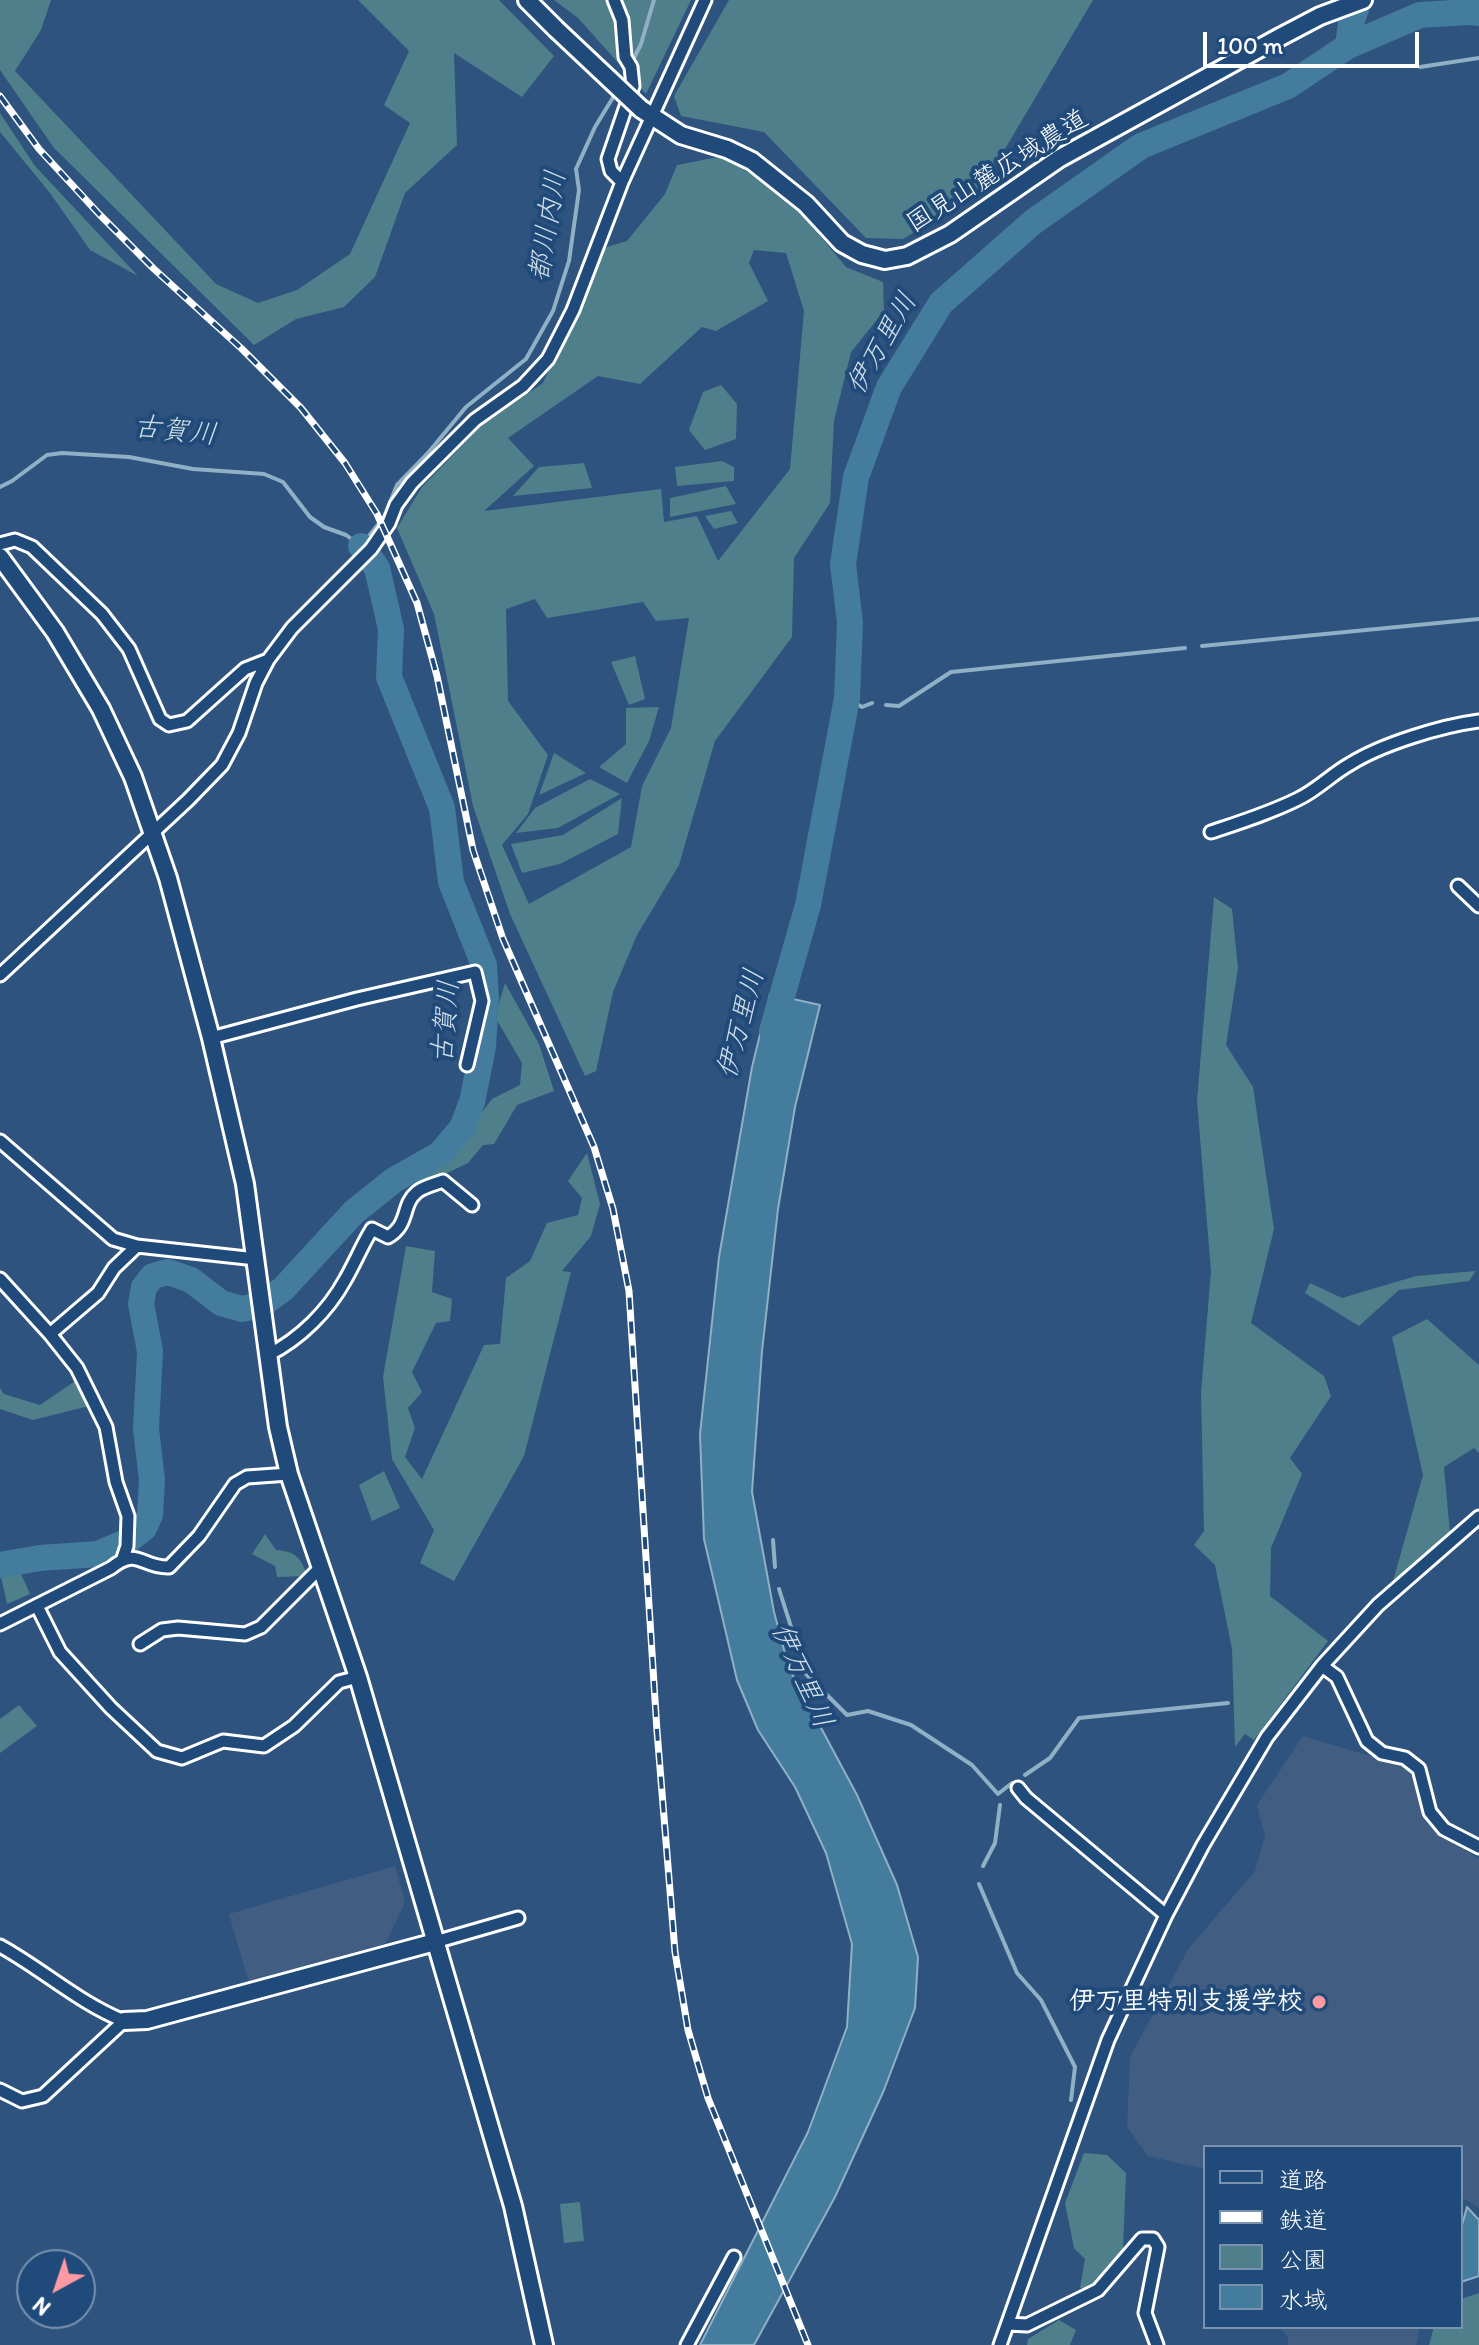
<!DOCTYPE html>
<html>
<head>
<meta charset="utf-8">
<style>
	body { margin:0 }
	#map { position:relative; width:1479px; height:2345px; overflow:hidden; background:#2e537e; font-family:Itim,"Klee One",sans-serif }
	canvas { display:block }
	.legend { position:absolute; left:1203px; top:2145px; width:260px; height:184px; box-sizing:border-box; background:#1f4a7a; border:2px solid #7992af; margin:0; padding:10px 14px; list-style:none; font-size:24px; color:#fff }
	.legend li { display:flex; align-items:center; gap:16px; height:40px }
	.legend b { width:40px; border:2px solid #7992af }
	.north { position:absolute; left:16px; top:2249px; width:80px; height:80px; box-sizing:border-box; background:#1f4a7a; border:2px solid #7992af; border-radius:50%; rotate:220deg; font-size:22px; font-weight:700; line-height:32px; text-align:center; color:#fff }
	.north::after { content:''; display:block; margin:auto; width:28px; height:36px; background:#ff9aa2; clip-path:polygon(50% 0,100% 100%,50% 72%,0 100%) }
	.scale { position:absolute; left:1203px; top:32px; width:216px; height:36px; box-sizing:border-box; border:4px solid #fff; border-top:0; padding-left:10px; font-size:24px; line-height:28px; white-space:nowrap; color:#fff; -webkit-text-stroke:6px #1f4a7a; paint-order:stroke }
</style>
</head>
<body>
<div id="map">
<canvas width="1479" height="2345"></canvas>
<ul class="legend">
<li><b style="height:10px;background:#1f4a7a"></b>道路</li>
<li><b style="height:10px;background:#fff"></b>鉄道</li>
<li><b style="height:22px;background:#4e7f8a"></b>公園</li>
<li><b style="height:22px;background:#447c9e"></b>水域</li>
</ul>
<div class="north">N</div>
<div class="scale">100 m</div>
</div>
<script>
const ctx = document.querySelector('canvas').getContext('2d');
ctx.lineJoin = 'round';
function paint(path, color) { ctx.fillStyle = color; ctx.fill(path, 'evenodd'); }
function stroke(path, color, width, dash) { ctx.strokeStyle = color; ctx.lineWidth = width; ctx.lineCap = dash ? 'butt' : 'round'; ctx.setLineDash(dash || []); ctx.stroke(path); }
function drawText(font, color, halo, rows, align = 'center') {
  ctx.font = font + ' Itim,"Klee One",sans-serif'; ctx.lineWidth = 8; ctx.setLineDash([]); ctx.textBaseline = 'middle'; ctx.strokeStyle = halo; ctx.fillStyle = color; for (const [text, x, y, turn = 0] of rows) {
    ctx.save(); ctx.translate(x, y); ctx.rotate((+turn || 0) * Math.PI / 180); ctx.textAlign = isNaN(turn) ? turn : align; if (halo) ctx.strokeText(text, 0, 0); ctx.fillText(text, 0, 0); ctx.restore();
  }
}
const built = new Path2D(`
	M 1303,1736 L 1414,1769 L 1426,1823 L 1479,1859 L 1479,2208 L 1461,2197 L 1461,2147 L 1205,2147 L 1205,2169 L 1148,2156 L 1127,2127 L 1130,2057 L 1189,1948 L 1255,1871 L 1265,1836 L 1257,1805 Z
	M 395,1866 L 405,1902 L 386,1943 L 249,1983 L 229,1914 Z
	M 1279,2327 L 1420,2327 L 1416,2345 L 1288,2345 L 1288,2337 Z`);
const green = new Path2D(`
	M 0,0 L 51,0 L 41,30 L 15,71 L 216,284 L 258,303 L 297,290 L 350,254 L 410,123 L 384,105 L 409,51 L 358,0 L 499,0 L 554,56 L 522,97 L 454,53 L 457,145 L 405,193 L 375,277 L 344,307 L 296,319 L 254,345 L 54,148 L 0,70 Z
	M 554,0 L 691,0 L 646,94 L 578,18 Z
	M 729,0 L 1093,0 L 979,193 L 903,239 L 866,238 L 764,132 L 681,116 L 674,96 Z
	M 0,113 L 35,166 L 138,276 L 90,250 L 50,193 L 0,132 Z
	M 723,156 L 789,199 L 846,267 L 883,282 L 884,311 L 851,352 L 834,421 L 830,503 L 794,558 L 792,637 L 715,741 L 679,865 L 637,935 L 613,992 L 596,1071 L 585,1076 L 510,914 L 473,806 L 434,614 L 397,528 L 422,487 L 481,426 L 543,383 L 604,248 L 627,241 L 665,194 L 677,165 ZM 754,250 L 786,253 L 804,311 L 790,469 L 718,561 L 697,516 L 664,522 L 661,489 L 484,511 L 534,466 L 508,438 L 598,376 L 640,384 L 702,327 L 716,331 L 768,301 L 749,263 ZM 535,599 L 547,618 L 643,602 L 656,621 L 689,618 L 671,728 L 642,786 L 631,847 L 529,904 L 502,845 L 528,814 L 548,755 L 508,701 L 506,609 Z
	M 721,385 L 737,404 L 736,439 L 705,450 L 689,430 L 703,392 Z
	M 722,461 L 734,467 L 734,481 L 677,486 L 675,467 Z
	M 584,463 L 592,488 L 513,496 L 539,467 Z
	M 726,486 L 736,504 L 670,517 L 670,498 Z
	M 731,511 L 738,523 L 714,529 L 705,516 Z
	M 635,656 L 645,699 L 629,705 L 611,662 Z
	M 659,707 L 649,741 L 627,783 L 599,767 L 626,744 L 626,708 Z
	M 554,753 L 586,773 L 539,795 Z
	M 590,779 L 620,794 L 558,828 L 516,833 L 535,808 Z
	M 622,798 L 618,834 L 560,864 L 522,873 L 511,844 L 563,835 Z
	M 1214,897 L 1232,909 L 1238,968 L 1226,1045 L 1253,1087 L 1274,1229 L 1251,1323 L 1324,1376 L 1331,1396 L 1290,1458 L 1302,1474 L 1271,1548 L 1270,1596 L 1328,1641 L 1254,1740 L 1245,1734 L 1235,1747 L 1232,1649 L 1215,1565 L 1194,1545 L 1204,1531 L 1201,1393 L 1211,1271 L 1197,1101 Z
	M 505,983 L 539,1044 L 554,1091 L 517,1105 L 494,1144 L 483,1145 L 468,1163 L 412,1190 L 415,1173 L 451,1152 L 492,1099 L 520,1085 L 522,1063 L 495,1017 Z
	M 587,1153 L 600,1204 L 591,1236 L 562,1271 L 571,1272 L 524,1456 L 454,1581 L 420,1563 L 434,1530 L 392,1459 L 383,1377 L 406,1246 L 435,1251 L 432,1292 L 452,1299 L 450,1321 L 436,1323 L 412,1372 L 422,1392 L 408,1408 L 415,1428 L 405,1457 L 422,1479 L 484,1345 L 500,1344 L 506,1278 L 530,1261 L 547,1223 L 578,1215 L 582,1198 L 568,1181 Z
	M 1476,1271 L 1469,1281 L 1399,1290 L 1359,1326 L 1305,1293 L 1310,1283 L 1342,1298 L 1416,1276 Z
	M 1427,1319 L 1479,1365 L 1479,1453 L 1474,1448 L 1444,1467 L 1450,1533 L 1393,1581 L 1423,1475 L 1392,1337 Z
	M 78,1379 L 93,1405 L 33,1420 L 0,1409 L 0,1388 L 4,1394 L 40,1405 Z
	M 384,1471 L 400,1508 L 372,1521 L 359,1485 Z
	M 265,1534 L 276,1550 C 295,1551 302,1558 307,1576 L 277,1577 L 275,1566 L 252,1554 Z
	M 18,1567 L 30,1594 L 7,1604 L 0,1572 Z
	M 19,1705 L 37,1726 L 0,1753 L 0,1719 Z
	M 1084,2153 L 1107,2155 L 1126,2173 L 1123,2250 L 1093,2288 L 1080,2288 L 1085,2259 L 1074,2248 L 1065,2203 Z
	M 580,2202 L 584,2241 L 564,2243 L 560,2204 Z
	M 1479,2293 L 1479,2345 L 1429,2345 L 1434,2327 L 1461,2327 L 1461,2299 Z
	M 1059,2320 L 1076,2330 L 1070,2345 L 1027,2345 L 1028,2339 Z`);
const water = new Path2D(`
	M 770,994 L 820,1005 L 795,1107 L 778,1209 L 762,1351 L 752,1492 L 774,1612 L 789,1668 L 857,1795 L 897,1885 L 918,1957 L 915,2008 L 884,2090 L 835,2197 L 754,2345 L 700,2345 L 808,2132 L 847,2027 L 852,1944 L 826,1853 L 795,1787 L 758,1730 L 737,1680 L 704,1539 L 700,1434 L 719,1257 L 752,1067 Z
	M 1467,2207 L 1479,2220 L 1479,2276 L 1461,2282 L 1461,2229 Z`);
const stream = new Path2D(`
	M 632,62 L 641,44 L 654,0
	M 1420,67 L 1479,58
	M 0,487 L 12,481 L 47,455 L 62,453 L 129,457 L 193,469 L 264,474 L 283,482 L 310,517 L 324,527 L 346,535 L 361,546 L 384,517 L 397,485 L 428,453 L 466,407 L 526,359 L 553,311 L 569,261 L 579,190 L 576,169 L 595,127 L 617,91
	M 1202,646 L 1479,619
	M 847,698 L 862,707 L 872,703
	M 886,705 L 899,706 L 951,672 L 1185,648
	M 773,1540 L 775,1567
	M 779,1589 L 806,1674 L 847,1715 L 868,1711 L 911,1725 L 972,1765 L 998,1794 L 1012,1783
	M 1025,1775 L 1050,1758 L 1079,1718 L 1228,1703
	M 983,1866 L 995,1843 L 1000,1805
	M 979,1884 L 1017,1973 L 1041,2000 L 1075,2067 L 1071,2100`);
const river = new Path2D(`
	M 1348,46 L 1351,23 L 1359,0
	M 772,1031 L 808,905 L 847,698 L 850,623 L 843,564 L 856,477 L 889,387 L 941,303 L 1033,222 L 1141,146 L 1288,86 L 1348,46 L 1420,15 L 1469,12 L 1479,13
	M 0,1565 L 40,1558 L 98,1554 L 126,1542 L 144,1528 L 150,1515 L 152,1480 L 146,1429 L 150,1351 L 141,1304 L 144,1287 L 153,1276 L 168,1272 L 191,1280 L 221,1303 L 242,1309 L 261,1305 L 283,1289 L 354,1212 L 394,1180 L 440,1154 L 462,1128 L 472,1102 L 483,1047 L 486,999 L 484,965 L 451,882 L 442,808 L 389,677 L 391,629 L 377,568 L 361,546`);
const street = new Path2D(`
	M 614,0 L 622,20 L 625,57 L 631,67 L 633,86 L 608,159 L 611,171 L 622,182
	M 0,544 L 15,540 L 32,547 L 102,614 L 129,649 L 160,719 L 169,725 L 187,721 L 245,669 L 268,660
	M 1211,832 C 1241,822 1270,813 1298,799 C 1317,790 1332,774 1350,764 C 1382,744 1441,726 1479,721
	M 1458,886 L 1479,906
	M 0,975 L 188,800 L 222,765 L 239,733 L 256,683 L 268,660 L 292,628 L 371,549 L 389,523 L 396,505 L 412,483 L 475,420 L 523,386 L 548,359 L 573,310 L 622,182 L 705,0
	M 211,1038 L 357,999 L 475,972 L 482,1001 L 467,1065
	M 0,1141 L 113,1239 L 137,1246 L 256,1259
	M 0,1279 L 50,1334 L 77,1368 L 106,1427 L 116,1482 L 128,1516 L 127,1546 L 123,1558
	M 50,1334 L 98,1293 L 114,1268 L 137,1246
	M 268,1355 C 300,1339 328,1311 345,1280 C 355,1263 362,1245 372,1229 L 388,1237 C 410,1224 401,1205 417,1192 C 423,1187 435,1184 443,1181 L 472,1205
	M 37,1606 L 60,1652 L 111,1708 L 157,1751 L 182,1758 L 223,1741 L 264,1746 L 294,1726 L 339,1682 L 358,1677
	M 0,1624 L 111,1568 C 138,1546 141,1568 169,1567 L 199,1536 L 235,1484 L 247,1477 L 289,1474
	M 140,1644 L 162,1630 L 178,1628 L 245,1634 L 261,1627 L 321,1567
	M 1322,1666 L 1337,1677 L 1367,1741 L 1382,1753 L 1405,1758 L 1419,1769 L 1430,1812 L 1444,1829 L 1479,1847
	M 1018,1788 L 1026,1798 L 1166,1915
	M 435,1942 L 518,1918
	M 0,1946 C 42,1969 79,2003 124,2021 L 43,2096 L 22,2101 L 0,2090
	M 1008,2324 L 1027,2325 L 1098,2290 L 1142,2239 L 1153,2239 L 1158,2247 L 1145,2313 L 1157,2345
	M 687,2345 L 734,2257
	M 1000,2345 L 1108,2040 L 1166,1915 L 1203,1845 L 1267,1737 L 1322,1666 L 1378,1605 L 1479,1517`);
const secondary = new Path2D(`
	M 527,0 L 556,29
	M 641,109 L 681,135 L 727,149 L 752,161 L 806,204 L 842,243 L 862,254 L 885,260 L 907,256 L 950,234 L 1060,158 L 1280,37 L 1320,16 L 1363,0
	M 0,557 L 55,632 L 101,709 L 133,777 L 168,878 L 211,1038 L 245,1184 L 278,1427 L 289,1474 L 358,1677 L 513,2206 L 544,2345
	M 124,2021 L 147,2020 L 435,1942`);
const rail = new Path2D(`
	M 0,96 L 39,149 L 99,214 L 154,269 L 242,349 L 301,408 L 345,463 L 377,514 L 417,603 L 437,676 L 473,850 L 503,939 L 594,1147 L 613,1209 L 629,1291 L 657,1731 L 675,1952 L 688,2030 L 708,2098 L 808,2345`);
const secondaryBridge = new Path2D(`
	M 556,29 L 641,109`);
const markers = [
	[1319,2002,8,"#ff9aa2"]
];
const streetNames = [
	["国見山麓広域農道",998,172,-32]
];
const poiNames = [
	["伊万里特別支援学校",1303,2002]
];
const waterNames = [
	["都川内川",549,226,-81],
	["伊万里川",883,344,-60],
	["古賀川",175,432,6],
	["古賀川",447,1022,-85],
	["伊万里川",742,1024,-75],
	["伊万里川",801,1676,66]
];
paint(built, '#415e82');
paint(green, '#4e7f8a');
paint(water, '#447c9e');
stroke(water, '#8fb0c5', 2);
stroke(stream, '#8fb0c5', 4);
stroke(river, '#447c9e', 26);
stroke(street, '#fff', 17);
stroke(secondary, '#fff', 22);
stroke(street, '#1f4a7a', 11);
stroke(secondary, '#1f4a7a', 16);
stroke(rail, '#fff', 7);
stroke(rail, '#1f4a7a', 4, [12]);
stroke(secondaryBridge, '#fff', 22, []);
stroke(secondaryBridge, '#1f4a7a', 16);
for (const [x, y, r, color] of markers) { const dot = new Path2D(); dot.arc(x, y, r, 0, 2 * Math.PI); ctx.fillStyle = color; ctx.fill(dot); stroke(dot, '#1f4a7a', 3); }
drawText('26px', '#fff', '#1f4a7a', streetNames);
drawText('bold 26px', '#fff', '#1f4a7a', poiNames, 'right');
drawText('italic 28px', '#d0dee7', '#1f4a7a', waterNames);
</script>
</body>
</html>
